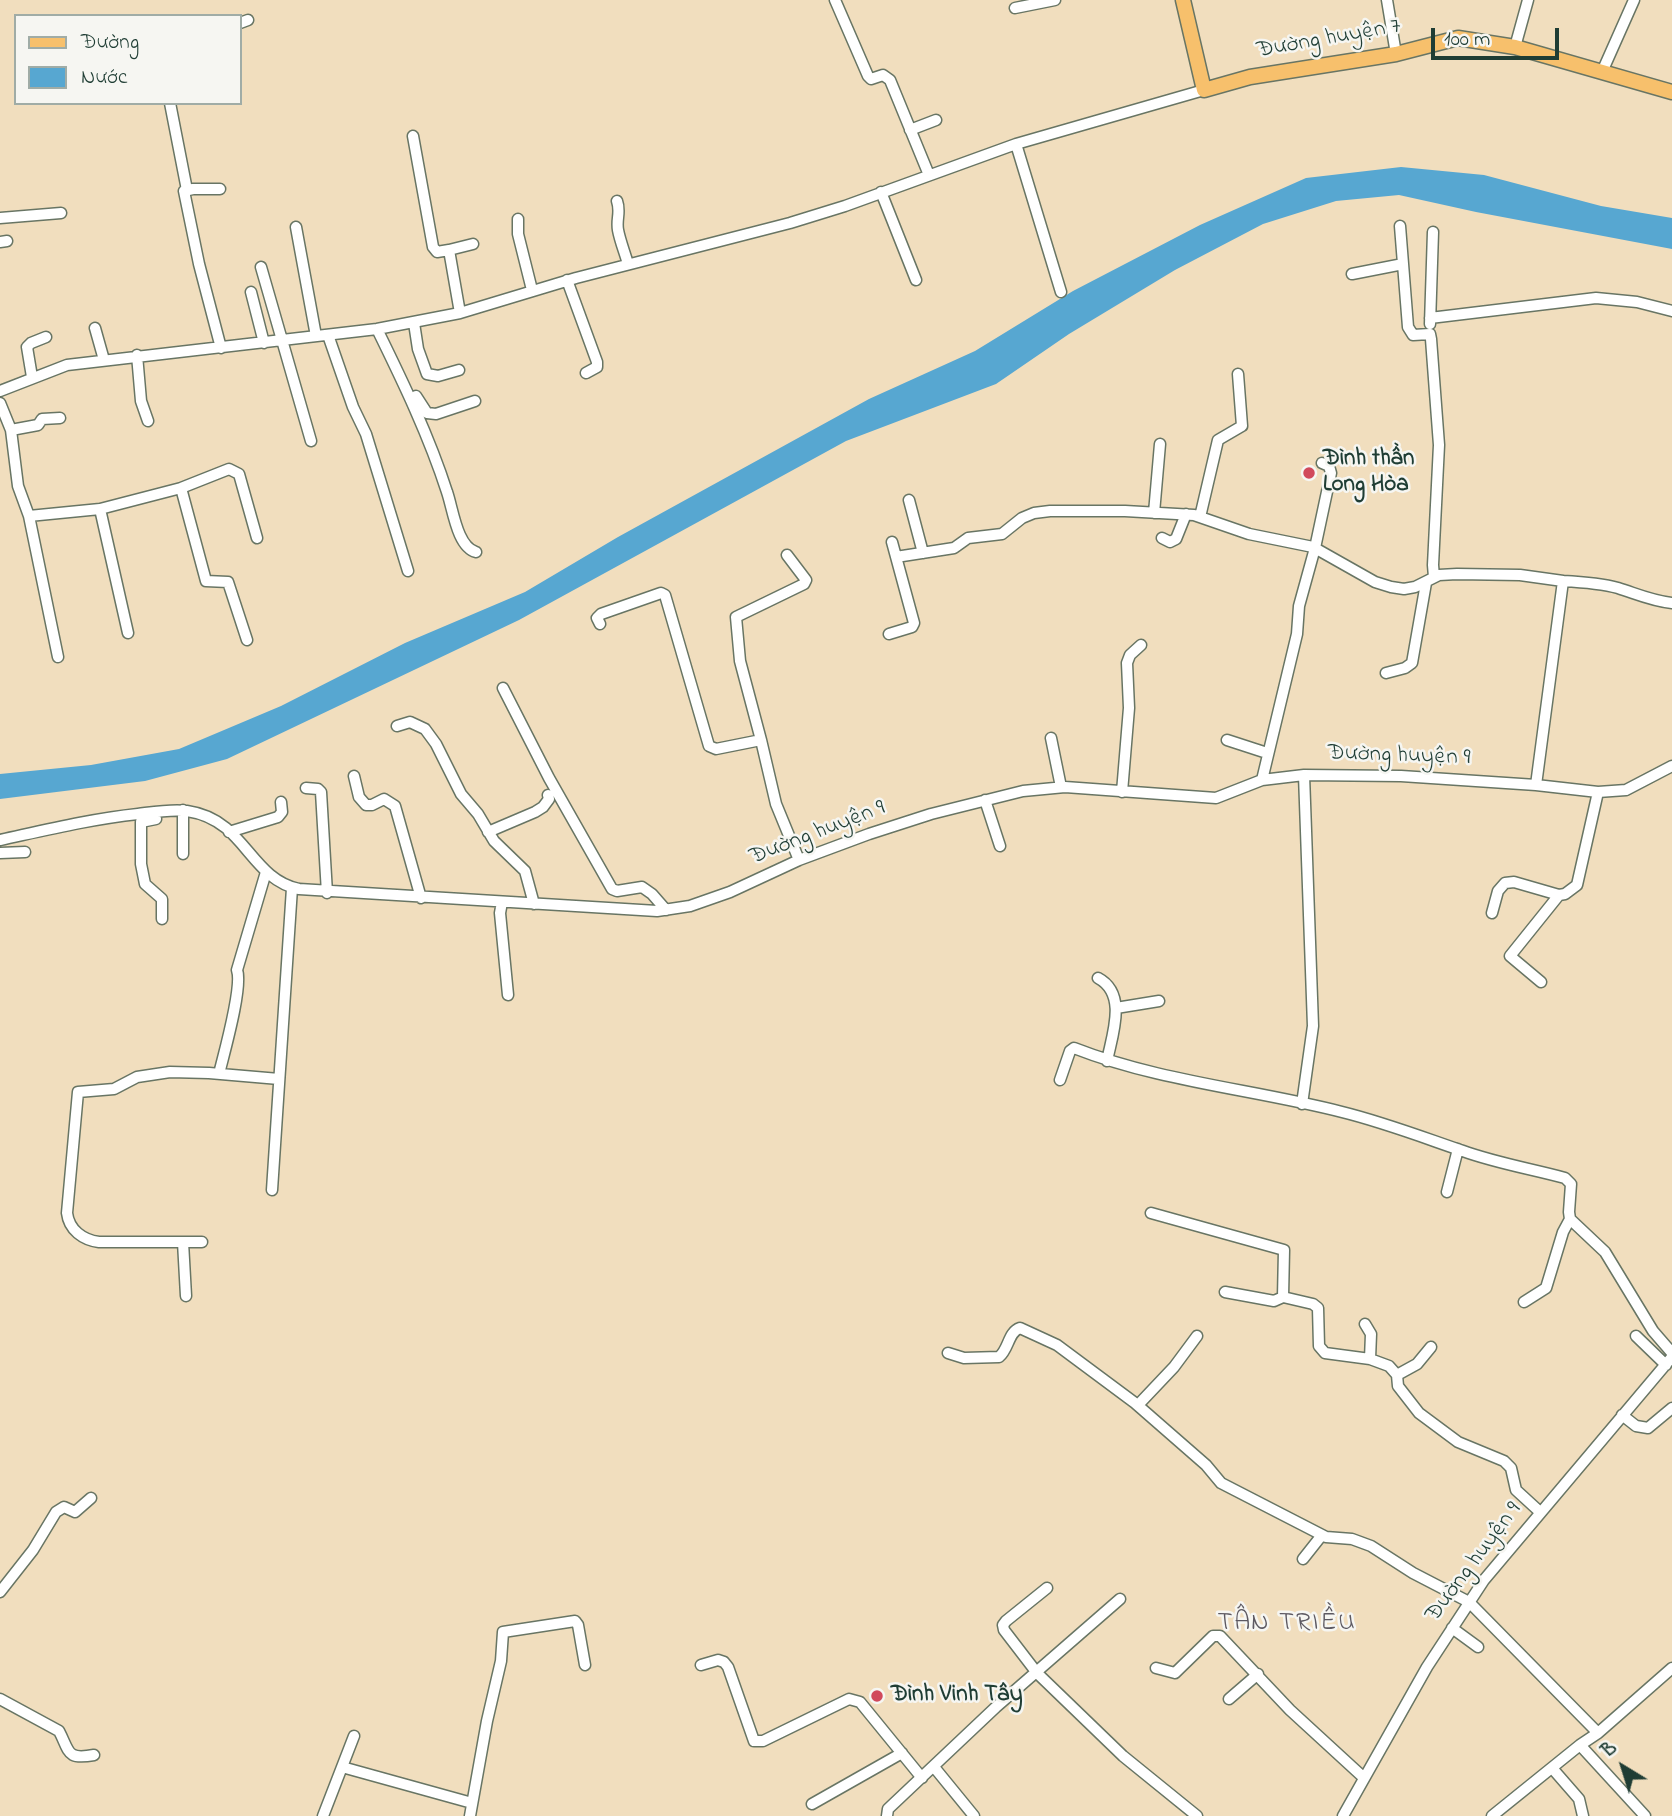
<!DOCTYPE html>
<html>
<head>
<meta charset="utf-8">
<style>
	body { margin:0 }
	#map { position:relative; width:1672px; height:1816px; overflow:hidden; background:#f1debe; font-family:"Indie Flower",sans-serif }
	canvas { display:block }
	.legend { position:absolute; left:14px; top:14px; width:228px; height:91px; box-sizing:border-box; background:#f6f6f2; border:2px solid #a0aca6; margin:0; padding:9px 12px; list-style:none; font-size:21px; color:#1f3d34 }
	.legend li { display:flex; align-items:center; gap:14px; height:35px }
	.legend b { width:35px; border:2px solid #a0aca6 }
	.north { position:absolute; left:1588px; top:1732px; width:70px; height:70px; -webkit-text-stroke:5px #f6f6f2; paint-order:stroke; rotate:322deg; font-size:19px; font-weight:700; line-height:28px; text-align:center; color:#1f3d34 }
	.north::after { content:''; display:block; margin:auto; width:24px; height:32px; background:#1f3d34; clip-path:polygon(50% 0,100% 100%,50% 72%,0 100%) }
	.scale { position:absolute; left:1431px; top:28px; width:128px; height:32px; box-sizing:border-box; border:4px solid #1f3d34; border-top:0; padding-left:9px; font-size:21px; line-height:24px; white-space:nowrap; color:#1f3d34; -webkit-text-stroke:5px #f6f6f2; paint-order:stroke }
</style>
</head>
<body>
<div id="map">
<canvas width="1672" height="1816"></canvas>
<ul class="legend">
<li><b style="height:9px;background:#f7c06c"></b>Đường</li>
<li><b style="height:19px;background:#57a7d1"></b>Nước</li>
</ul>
<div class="north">B</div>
<div class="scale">100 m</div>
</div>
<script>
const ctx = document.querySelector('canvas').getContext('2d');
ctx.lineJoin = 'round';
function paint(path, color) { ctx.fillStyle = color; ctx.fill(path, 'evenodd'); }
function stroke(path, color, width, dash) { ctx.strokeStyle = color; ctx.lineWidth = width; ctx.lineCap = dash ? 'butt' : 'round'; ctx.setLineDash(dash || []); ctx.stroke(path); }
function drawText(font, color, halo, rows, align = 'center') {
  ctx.font = font + ' "Indie Flower",sans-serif'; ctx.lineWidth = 5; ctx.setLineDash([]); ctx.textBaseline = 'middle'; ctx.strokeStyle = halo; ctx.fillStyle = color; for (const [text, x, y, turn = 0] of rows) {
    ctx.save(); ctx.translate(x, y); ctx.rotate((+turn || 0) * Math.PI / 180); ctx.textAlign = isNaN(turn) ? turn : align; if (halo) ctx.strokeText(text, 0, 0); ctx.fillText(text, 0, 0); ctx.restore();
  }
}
const water = new Path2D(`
	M 1401,167 L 1484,175 L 1601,206 L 1672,218 L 1672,249 L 1476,212 L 1399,195 L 1336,201 L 1263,224 L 1175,270 L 1069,334 L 996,384 L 846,441 L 519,620 L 227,759 L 145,781 L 0,799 L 0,774 L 91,765 L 179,749 L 281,706 L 405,643 L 525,592 L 618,537 L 869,399 L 975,351 L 1073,291 L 1200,225 L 1306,178 Z`);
const minor = new Path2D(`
	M 835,0 L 868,76 L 871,79 L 883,75 L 890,80 L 929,175
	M 1387,0 L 1396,54
	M 1015,8 L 1055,0
	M 240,23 L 248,20
	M 1515,47 L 1528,0
	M 1602,72 L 1634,0
	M 170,103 L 187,190
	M 910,130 L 936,120
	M 413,136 L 433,247 L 437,252 L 449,250
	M 1016,144 L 1061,292
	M 220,189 L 193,189 L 184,191 L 199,264 L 221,348
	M 881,192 L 916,280
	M 617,201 C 621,212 616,219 618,230 C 620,241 625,253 628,264
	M 0,218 L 61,213
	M 518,219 L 518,234 L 532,290
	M 1400,226 L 1408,327 L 1413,335 L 1430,334 L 1431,339 L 1439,445 L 1433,565 L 1434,577
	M 296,227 L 316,336
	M 0,242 L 7,241
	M 261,267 L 311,441
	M 1352,274 L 1403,264
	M 567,280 L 597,362 L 597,367 L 586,373
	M 251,292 L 264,343
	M 460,313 L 449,250 L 473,244
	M 1430,318 L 1596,298 L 1637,302 L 1672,311
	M 414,323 L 418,349 L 427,374 L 438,376 L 459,370
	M 1430,324 L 1433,232
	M 95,328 L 104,360
	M 377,329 C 403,382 429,436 447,492 C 453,509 457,547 476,552
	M 328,335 L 353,407 L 366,434 L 408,571
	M 137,355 L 141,401 L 148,421
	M 32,377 L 27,347 L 31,343 L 46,337
	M 0,391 L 67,365 L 377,329 L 460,313 L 576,278 L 790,223 L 845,206 L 1016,144 L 1204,90
	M 416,396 L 427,413 L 436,414 L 475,401
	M 0,403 L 11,430 L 38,425 L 42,419 L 60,418
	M 11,430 L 18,486 L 29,516 L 58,657
	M 181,488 L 206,581 L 228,582 L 247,640
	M 909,500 L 923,553
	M 100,509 L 181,488 L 229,469 L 239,474 L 257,538
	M 1154,513 L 1160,444
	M 29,516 L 100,509 L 128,633
	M 1200,517 L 1218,440 L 1242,426 L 1238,374
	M 1162,538 L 1170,542 L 1176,539 L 1186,514
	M 896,557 L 954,548 L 968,538 L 1002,534 L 1022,518 L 1034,513 L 1050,511 L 1125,511 L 1194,515 L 1249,534 L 1313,547 L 1375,582 L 1391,587 L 1404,589 L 1415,587 L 1439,575 L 1457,574 L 1520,575 L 1563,581 L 1536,785
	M 1563,581 C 1582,582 1600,583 1618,588 C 1637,594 1652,601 1672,603
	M 600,624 L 597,618 L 601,614 L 661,593 L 665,595 L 709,746 L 716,749 L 761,740 L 776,804 L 799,860
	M 889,634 L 912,627 L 914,623 L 892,542
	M 1386,673 L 1405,668 L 1412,663 L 1426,583
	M 503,688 L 549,778 L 612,889 L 617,891 L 642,887 L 652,894 L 666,910
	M 397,726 L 410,722 L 425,729 L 436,744 L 461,794 L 478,814 L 494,841 L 525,871 L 534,904
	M 1051,738 L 1061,787
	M 761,740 L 740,661 L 736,617 L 804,584 L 806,580 L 787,555
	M 1227,740 L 1267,753
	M 354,776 L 359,797 L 366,805 L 372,805 L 384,799 L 395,806 L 421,898
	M 1262,780 L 1297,634 L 1299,606 L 1315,548 L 1331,473 L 1329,466 L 1322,463
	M 306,788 L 318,789 L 321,792 L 327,893
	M 1122,792 L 1129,708 L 1127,663 L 1130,655 L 1141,645
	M 985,800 L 1000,846
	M 156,819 L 141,822 L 141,864 L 145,884 L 162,899 L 162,919
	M 229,832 L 278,817 L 282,812 L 281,802
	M 488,832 L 535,812 L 543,807 L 549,799 L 548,795
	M 0,840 C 46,830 91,819 138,814 C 154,812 171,809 187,811 C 201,813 215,819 226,828 C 251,849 264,882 299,889 L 657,911 L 690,906 L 730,892 L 799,860 L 869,834 L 931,814 L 1023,791 L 1065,787 L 1216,798 L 1262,780 L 1304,775 L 1401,776 L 1536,785 L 1598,792 L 1626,790 L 1672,766
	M 0,853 L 25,852
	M 183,854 L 183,810
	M 502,902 L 500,913 L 508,995
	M 1492,913 L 1498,891 L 1505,883 L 1514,882 L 1559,895 L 1565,894 L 1577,885 L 1598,792
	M 1098,978 C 1128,994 1112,1035 1107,1061
	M 1541,982 L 1510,956 L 1559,895
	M 1116,1008 L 1159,1001
	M 219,1074 C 224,1053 243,987 237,970 L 266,872
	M 1060,1080 L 1070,1051 L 1074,1048 C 1161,1082 1252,1089 1342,1112 C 1383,1122 1422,1137 1463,1151 C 1496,1163 1532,1169 1565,1178 L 1571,1184 L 1569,1212 L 1570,1219 L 1605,1252 L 1653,1331 L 1672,1353
	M 1302,1104 L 1313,1026 L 1304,775
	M 272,1190 L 292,888
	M 1447,1192 L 1458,1149
	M 1151,1213 L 1284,1250 L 1283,1297 L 1313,1304 L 1318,1308 L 1319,1346 L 1325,1353 L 1370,1359 L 1389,1366 L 1397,1375 L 1398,1386 L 1419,1413 L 1458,1442 L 1504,1461 L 1511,1468 L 1516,1490 L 1540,1512
	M 183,1242 L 186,1296
	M 202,1242 L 99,1242 C 83,1240 69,1230 67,1213 L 78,1092 L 114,1089 L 137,1077 L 170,1072 L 209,1073 L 279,1079
	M 1225,1292 L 1274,1301 L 1283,1297
	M 1524,1302 L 1546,1288 L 1563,1232 L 1570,1219
	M 1365,1324 L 1371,1334 L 1370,1359
	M 1636,1336 L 1666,1365
	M 948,1353 L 964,1358 L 999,1357 C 1009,1349 1008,1332 1020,1328 L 1057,1345 L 1135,1403 L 1206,1465 L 1221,1483 L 1326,1537 L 1352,1539 L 1371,1546 L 1413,1573 L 1469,1602 L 1598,1733
	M 1397,1375 L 1417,1364 L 1431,1347
	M 1138,1405 L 1174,1367 L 1197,1336
	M 1622,1415 L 1636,1426 L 1648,1428 L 1672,1408
	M 1303,1559 L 1322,1535
	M 1047,1588 L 1006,1621 L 1003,1625 L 1004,1630 L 1037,1673 L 1123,1756 L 1197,1816
	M 0,1592 L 33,1550 L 56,1512 L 64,1507 L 75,1512 L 91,1498
	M 1452,1628 L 1478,1647
	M 701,1665 L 718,1660 L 724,1662 L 728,1667 L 754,1741 L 763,1741 L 849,1699 L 860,1702 L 922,1778
	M 1156,1668 L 1175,1673 L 1213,1636 L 1220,1636 L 1290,1710 L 1363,1777
	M 0,1699 L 59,1731 C 70,1752 66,1760 94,1755
	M 1229,1699 L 1258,1674
	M 1580,1745 L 1645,1816
	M 342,1767 L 472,1803
	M 934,1767 L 974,1816
	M 1552,1768 L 1579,1799 L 1583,1816
	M 812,1804 L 902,1753
	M 323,1816 L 354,1736
	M 470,1816 L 487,1721 L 501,1661 L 503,1632 L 575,1621 L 578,1625 L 585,1665
	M 887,1816 L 888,1809 L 996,1707 L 1120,1599
	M 1343,1816 L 1427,1667 L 1484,1580 L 1672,1357
	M 1492,1816 L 1580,1745 L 1598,1733 L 1672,1668`);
const major = new Path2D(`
	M 1183,0 L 1204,90 L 1250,77 L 1396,54 L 1458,38 L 1515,47 L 1672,92`);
const markers = [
	[1309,473,7,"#d1495b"],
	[877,1696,7,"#d1495b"]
];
const streetNames = [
	["Đường huyện 7",1329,40,-10],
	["Đường huyện 9",1399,757,2],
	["Đường huyện 9",818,834,-21],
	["Đường huyện 9",1475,1563,-53]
];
const poiNames = [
	["Đình thần",1323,460],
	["Long Hòa",1323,486],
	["Đình Vinh Tây",891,1696]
];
const quarterNames = [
	["TÂN TRIỀU",1287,1625]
];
paint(water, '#57a7d1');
stroke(minor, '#687564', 13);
stroke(major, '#687564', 17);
stroke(minor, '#fff', 10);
stroke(major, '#f7c06c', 14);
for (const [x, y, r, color] of markers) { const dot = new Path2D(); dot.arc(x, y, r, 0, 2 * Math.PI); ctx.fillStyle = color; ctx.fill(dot); stroke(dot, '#f6f6f2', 2.5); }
drawText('23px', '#1f3d34', '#f6f6f2', streetNames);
drawText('bold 23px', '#1f3d34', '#f6f6f2', poiNames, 'left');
ctx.letterSpacing = '2px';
drawText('26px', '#5d5961', '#f6f6f2', quarterNames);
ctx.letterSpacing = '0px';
</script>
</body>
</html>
